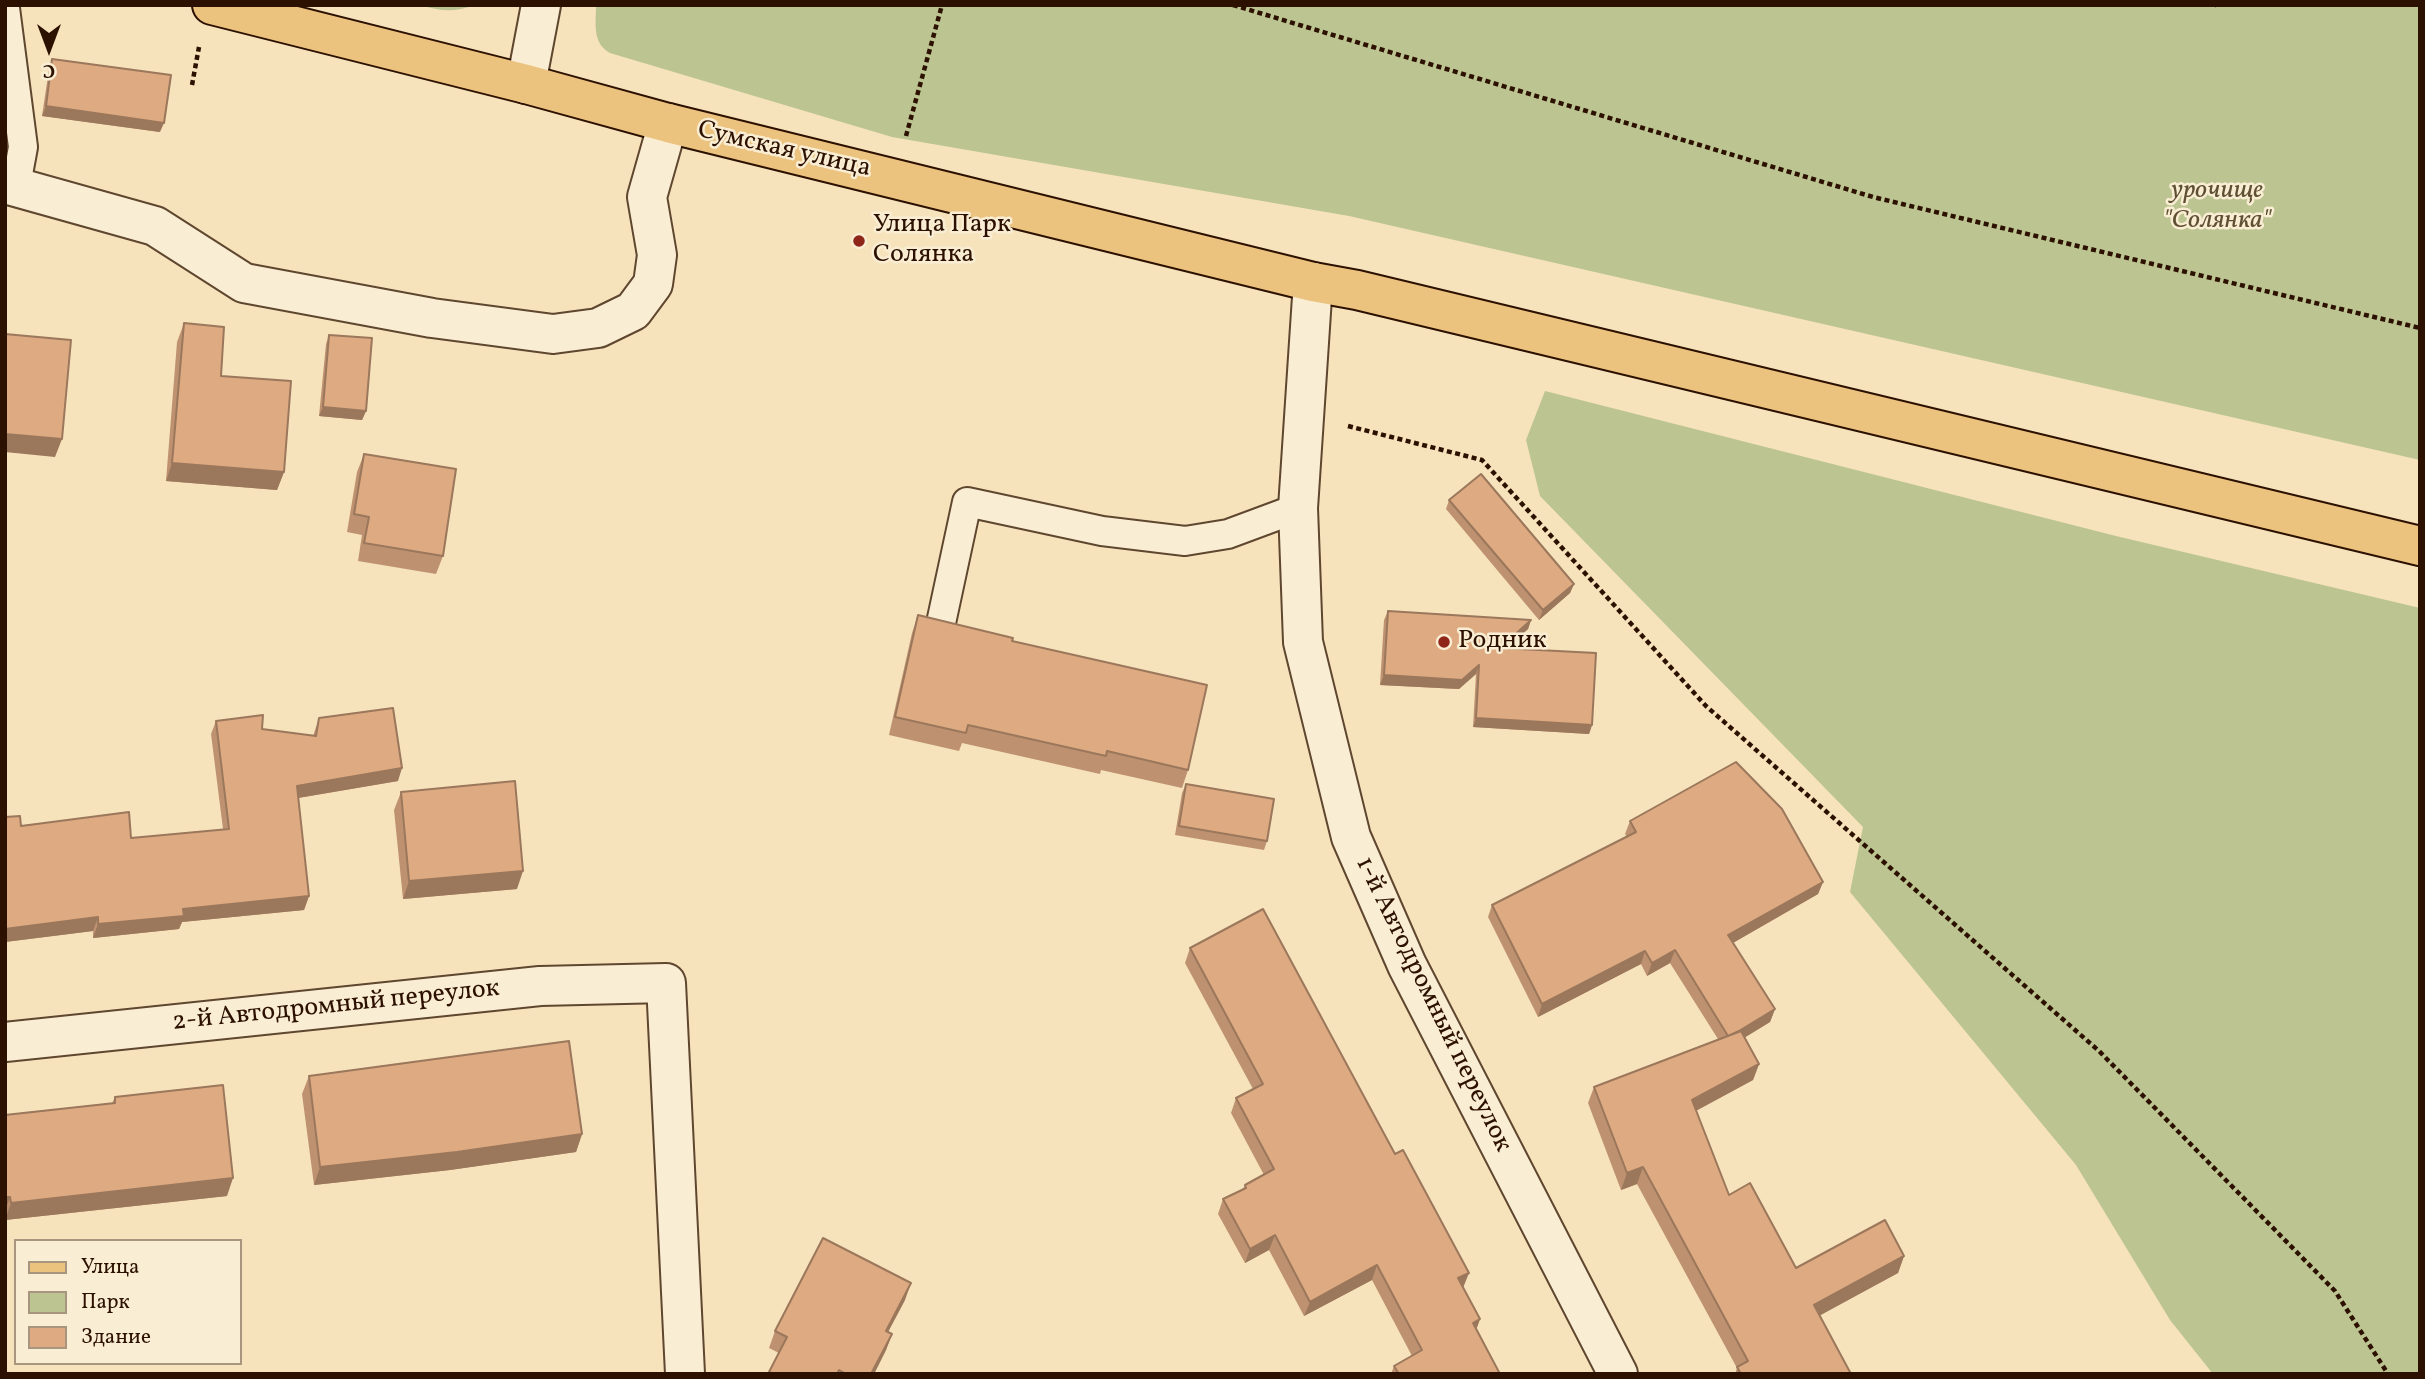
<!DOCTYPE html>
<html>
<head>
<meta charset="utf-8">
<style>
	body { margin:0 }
	#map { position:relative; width:2425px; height:1379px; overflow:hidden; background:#f6e3bc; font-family:Vollkorn,serif }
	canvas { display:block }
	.frame { position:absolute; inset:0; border:7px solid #2d1100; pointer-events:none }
	.legend { position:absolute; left:14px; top:1239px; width:228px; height:126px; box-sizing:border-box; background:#f9edd3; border:2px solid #a7957f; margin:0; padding:9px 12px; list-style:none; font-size:21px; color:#2d1100 }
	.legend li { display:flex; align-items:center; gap:14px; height:35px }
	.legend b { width:35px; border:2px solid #a7957f }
	.north { position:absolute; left:14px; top:14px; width:70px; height:70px; -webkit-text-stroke:5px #f9edd3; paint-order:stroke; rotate:180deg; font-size:19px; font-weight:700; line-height:28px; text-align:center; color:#2d1100 }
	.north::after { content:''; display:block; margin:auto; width:24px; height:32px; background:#2d1100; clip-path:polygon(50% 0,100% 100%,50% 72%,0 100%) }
</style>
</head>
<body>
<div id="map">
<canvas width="2425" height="1379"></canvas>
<div class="frame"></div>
<ul class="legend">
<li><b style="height:9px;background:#ebc27e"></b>Улица</li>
<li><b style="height:19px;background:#bcc491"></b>Парк</li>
<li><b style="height:19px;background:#ddaa82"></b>Здание</li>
</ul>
<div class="north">С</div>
</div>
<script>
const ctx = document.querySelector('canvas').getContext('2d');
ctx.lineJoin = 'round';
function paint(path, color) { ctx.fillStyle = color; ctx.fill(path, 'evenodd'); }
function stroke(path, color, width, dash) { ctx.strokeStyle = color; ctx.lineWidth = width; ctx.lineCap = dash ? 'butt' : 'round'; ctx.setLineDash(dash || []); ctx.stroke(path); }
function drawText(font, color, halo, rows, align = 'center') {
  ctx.font = font + ' Vollkorn,serif'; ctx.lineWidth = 5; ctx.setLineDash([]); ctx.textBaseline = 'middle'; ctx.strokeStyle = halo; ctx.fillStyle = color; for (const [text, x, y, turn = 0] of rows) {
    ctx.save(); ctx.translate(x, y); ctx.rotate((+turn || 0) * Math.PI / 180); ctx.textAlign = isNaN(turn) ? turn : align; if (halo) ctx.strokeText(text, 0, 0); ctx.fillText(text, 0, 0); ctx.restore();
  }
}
const green = new Path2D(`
	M 420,5 L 474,5 C 454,13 440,11 420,5 Z
	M 596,5 L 2420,5 L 2420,460 L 1349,216 L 892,137 L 610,53 C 592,43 596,24 596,5 Z
	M 1545,391 L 2116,536 L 2420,608 L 2420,1374 L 2213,1374 L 2170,1320 L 2076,1165 L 1850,892 L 1863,827 L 1540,496 L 1526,440 Z`);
const path = new Path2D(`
	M 1233,5 L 1873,197 L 2420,328
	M 2216,5 L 2217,6
	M 192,85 L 199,47
	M 906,136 L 942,5
	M 1348,426 L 1482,460 L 1706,706 L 2099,1051 L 2335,1291 L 2388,1374`);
const service = new Path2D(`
	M 5,8 L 23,147 L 16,185
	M 941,623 L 967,502 L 1102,531 L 1185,541 L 1228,534 L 1298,508`);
const minor = new Path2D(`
	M 526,84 L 541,5
	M 5,184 L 155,226 L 244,283 L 432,318 L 553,334 L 598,328 L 633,311 L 653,284 L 657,255 L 647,197 L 668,123
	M 1313,282 L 1298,508 L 1303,642 L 1351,837 L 1407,965 L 1618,1374
	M 5,1042 L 540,986 L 666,983 L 685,1374`);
const primary = new Path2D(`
	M 212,5 L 526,84 L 668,123 L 1313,282 L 1357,290 L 2420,546`);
const wall = new Path2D(`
	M 52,59 L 160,132 L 42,116 L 49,69 Z
	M 184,323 L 221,376 L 284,472 L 277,490 L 166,481 L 177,342 Z
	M 329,335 L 366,411 L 362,420 L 319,416 L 326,344 Z
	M 364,454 L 443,556 L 436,574 L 358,561 L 362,535 L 347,532 L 357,472 Z
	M 1449,500 L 1574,584 L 1570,593 L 1539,620 L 1446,509 Z
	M 1388,611 L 1531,620 L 1528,629 L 1507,648 L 1592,725 L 1589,734 L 1473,727 L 1476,674 L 1459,689 L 1380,685 L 1384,620 Z
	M 918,615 L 1012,641 L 1188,770 L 1182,788 L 1101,770 L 1100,774 L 962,743 L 959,751 L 889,735 L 912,633 Z
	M 319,718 L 398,781 L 298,798 L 309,896 L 304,910 L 182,922 L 179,929 L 93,938 L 93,931 L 5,942 L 5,817 L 21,826 L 131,838 L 223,829 L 211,734 L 216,721 L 262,729 L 313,736 Z
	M 1186,784 L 1267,841 L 1264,850 L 1175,835 L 1182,793 Z
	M 401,792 L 517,889 L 403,899 L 394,810 Z
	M 1630,821 L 1823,882 L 1818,894 L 1733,943 L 1775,1009 L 1770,1022 L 1744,1038 L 1759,1064 L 1753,1080 L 1696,1111 L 1729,1195 L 1796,1268 L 1904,1256 L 1898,1273 L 1819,1315 L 1851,1374 L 1735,1374 L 1737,1368 L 1637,1184 L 1621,1190 L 1588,1103 L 1594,1087 L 1718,1039 L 1670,963 L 1647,976 L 1641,964 L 1538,1017 L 1488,917 L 1492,905 L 1627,837 L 1625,834 Z
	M 1190,948 L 1463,1287 L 1480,1319 L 1476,1330 L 1500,1374 L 1391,1374 L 1394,1366 L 1412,1356 L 1372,1280 L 1304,1316 L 1269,1250 L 1245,1263 L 1218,1214 L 1223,1199 L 1243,1189 L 1245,1185 L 1264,1175 L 1231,1113 L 1236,1098 L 1253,1089 L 1185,963 Z
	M 309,1076 L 582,1134 L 576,1152 L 450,1170 L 314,1185 L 302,1094 Z
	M 115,1097 L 227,1196 L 5,1220 L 5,1115 L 112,1103 Z
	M 905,1300 L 888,1332 L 892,1334 L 886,1350 L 874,1374 L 768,1374 L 779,1353 L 769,1348 L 775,1331 Z`);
const shadedWall = new Path2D(`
	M 46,106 L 164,123 L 160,132 L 42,116 Z
	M 323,407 L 366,411 L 362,420 L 319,416 Z
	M 5,434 L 62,439 L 55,457 L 5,452 Z
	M 172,463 L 284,472 L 277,490 L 166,481 Z
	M 1574,584 L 1570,593 L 1539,620 L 1543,610 Z
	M 1531,620 L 1528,629 L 1496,657 L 1500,648 Z
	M 1479,665 L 1476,674 L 1459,689 L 1380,685 L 1384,675 Z
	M 1476,718 L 1592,725 L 1589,734 L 1473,727 Z
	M 402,768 L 398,781 L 292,799 L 297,786 Z
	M 523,871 L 517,889 L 403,899 L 409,881 Z
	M 1823,882 L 1818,894 L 1724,948 L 1728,935 Z
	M 309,896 L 304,910 L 182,922 L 179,929 L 93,938 L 98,924 L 183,909 Z
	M 98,917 L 93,931 L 5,942 L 5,929 Z
	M 1675,950 L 1670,963 L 1647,976 L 1652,963 Z
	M 1645,951 L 1641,964 L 1538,1017 L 1542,1004 Z
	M 1775,1009 L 1770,1022 L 1724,1050 L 1729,1037 Z
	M 1759,1064 L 1753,1080 L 1686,1116 L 1692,1100 Z
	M 582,1134 L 576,1152 L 450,1170 L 314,1185 L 320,1167 Z
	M 1643,1167 L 1637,1184 L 1621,1190 L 1627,1173 Z
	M 233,1178 L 227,1196 L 5,1220 L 11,1203 Z
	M 5,1197 L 10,1197 L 5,1211 Z
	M 1275,1235 L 1269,1250 L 1245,1263 L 1250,1249 Z
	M 1904,1256 L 1898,1273 L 1808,1322 L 1814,1305 Z
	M 1377,1265 L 1372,1280 L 1304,1316 L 1310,1302 Z
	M 1469,1273 L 1463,1288 L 1458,1278 Z
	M 911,1283 L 905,1300 L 880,1347 L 886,1331 Z
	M 1480,1319 L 1475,1333 L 1473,1323 Z
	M 892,1334 L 886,1350 L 874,1374 L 871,1374 Z`);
const building = new Path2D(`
	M 52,59 L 171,75 L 164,123 L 46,106 Z
	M 184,323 L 224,327 L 221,376 L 291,381 L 284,472 L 172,463 Z
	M 5,334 L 71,340 L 62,439 L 5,434 Z
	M 329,335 L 372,338 L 366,411 L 323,407 Z
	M 364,454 L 456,469 L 443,556 L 364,543 L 369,517 L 354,514 Z
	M 1481,474 L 1574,584 L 1543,610 L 1449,500 Z
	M 1388,611 L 1531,620 L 1500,648 L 1596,653 L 1592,725 L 1476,718 L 1479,665 L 1462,680 L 1384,675 Z
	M 918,615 L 1013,638 L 1012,641 L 1207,685 L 1188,770 L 1107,751 L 1106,756 L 968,725 L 966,733 L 895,717 Z
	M 393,708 L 402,768 L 297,786 L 309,896 L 183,909 L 184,916 L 98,924 L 98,917 L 5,929 L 5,817 L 20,816 L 21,826 L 129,812 L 131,838 L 229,829 L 216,721 L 263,715 L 262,729 L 316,736 L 319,718 Z
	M 1736,762 L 1782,809 L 1823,882 L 1728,935 L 1775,1009 L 1739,1031 L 1728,1036 L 1675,950 L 1652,963 L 1645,951 L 1542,1004 L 1492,905 L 1636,832 L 1630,821 Z
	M 515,781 L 523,871 L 409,881 L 401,792 Z
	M 1186,784 L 1274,799 L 1267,841 L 1179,826 Z
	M 1263,909 L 1395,1154 L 1403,1150 L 1469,1273 L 1458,1278 L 1480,1319 L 1473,1323 L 1500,1374 L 1399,1374 L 1394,1366 L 1422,1350 L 1377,1265 L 1310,1302 L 1275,1235 L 1250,1249 L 1223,1199 L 1246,1188 L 1245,1185 L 1274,1169 L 1236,1098 L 1263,1084 L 1190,948 Z
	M 1741,1031 L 1759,1064 L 1692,1100 L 1729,1195 L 1750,1183 L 1796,1268 L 1885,1220 L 1904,1256 L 1814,1305 L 1851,1374 L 1741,1374 L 1737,1367 L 1748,1361 L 1643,1167 L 1627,1173 L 1594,1087 Z
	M 569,1041 L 582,1134 L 457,1152 L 320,1167 L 309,1076 Z
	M 223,1085 L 233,1178 L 11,1203 L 10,1197 L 5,1197 L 5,1115 L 115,1103 L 115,1097 Z
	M 823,1238 L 911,1283 L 886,1331 L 892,1334 L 871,1374 L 846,1374 L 839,1370 L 837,1374 L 773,1374 L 769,1372 L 787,1337 L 775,1331 Z`);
const markers = [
	[859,241,7,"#8f2418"],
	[1444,642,7,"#8f2418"]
];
const streetNames = [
	["Сумская улица",784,151,13],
	["1-й Автодромный переулок",1432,1005,64],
	["2-й Автодромный переулок",336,1007,-6]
];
const parkNames = [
	["урочище",2217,192],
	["\"Солянка\"",2217,222]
];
const poiNames = [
	["Улица Парк",873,226],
	["Солянка",873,256],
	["Родник",1458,642]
];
paint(green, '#bcc491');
stroke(service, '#5f462f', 32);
stroke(minor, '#5f462f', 42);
stroke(primary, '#2d1100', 42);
stroke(path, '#2d1100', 4.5, [5, 3.5]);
stroke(service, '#f9edd3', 28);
stroke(minor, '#f9edd3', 38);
stroke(primary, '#ebc27e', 38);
paint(wall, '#be9270');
paint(shadedWall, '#9b775b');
paint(building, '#ddaa82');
stroke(building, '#9b775b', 2);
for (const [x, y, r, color] of markers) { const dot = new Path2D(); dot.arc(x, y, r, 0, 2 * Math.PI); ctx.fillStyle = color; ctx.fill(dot); stroke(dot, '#f9edd3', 2.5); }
drawText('26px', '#2d1100', '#f9edd3', streetNames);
drawText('italic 26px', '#5f5033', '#f9edd3', parkNames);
drawText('26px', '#2d1100', '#f9edd3', poiNames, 'left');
</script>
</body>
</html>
